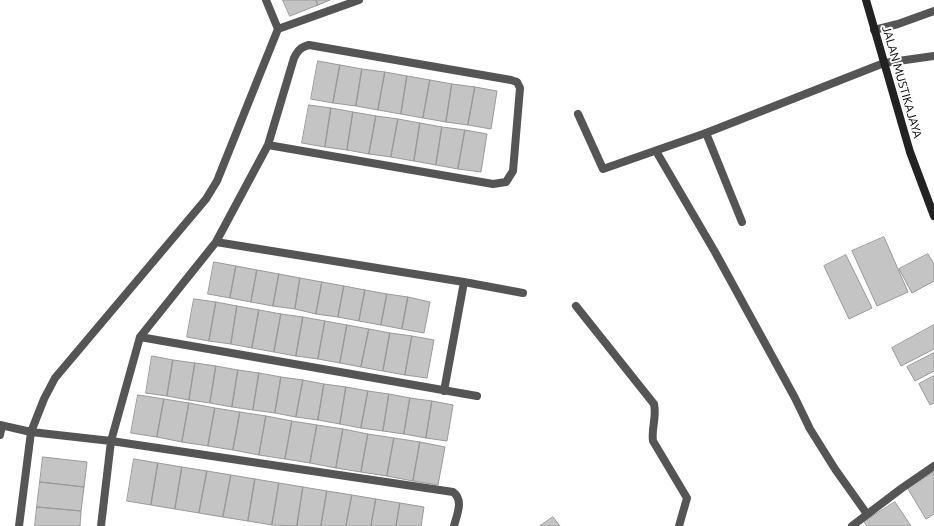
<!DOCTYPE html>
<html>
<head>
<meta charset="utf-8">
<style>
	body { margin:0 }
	canvas { display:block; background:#fff }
</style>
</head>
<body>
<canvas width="934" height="526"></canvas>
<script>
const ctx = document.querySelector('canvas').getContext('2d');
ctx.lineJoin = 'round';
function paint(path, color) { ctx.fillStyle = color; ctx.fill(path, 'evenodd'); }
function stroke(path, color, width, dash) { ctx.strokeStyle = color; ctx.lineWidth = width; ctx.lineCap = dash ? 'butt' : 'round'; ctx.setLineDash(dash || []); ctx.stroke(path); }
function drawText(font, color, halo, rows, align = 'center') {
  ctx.font = font + ' Ubuntu,sans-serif'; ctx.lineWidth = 4; ctx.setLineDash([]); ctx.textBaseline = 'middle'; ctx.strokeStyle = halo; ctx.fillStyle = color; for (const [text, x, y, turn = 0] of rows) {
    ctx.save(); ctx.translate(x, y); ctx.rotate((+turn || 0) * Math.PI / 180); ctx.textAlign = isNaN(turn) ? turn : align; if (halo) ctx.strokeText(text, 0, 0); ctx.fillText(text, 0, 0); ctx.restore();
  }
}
const building = new Path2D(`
	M 283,0 L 316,0 L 318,5 L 290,16 Z
	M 316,0 L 330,0 L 318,5 Z
	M 318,61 L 340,65 L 333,103 L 311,99 Z
	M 340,65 L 362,69 L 356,106 L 333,103 Z
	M 362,69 L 385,72 L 378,110 L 356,106 Z
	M 385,72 L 407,76 L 401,114 L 378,110 Z
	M 407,76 L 430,80 L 423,118 L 401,114 Z
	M 430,80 L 452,84 L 446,122 L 423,118 Z
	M 452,84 L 475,87 L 468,125 L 446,122 Z
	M 475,87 L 497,91 L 491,129 L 468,125 Z
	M 309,105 L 331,108 L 325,147 L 302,143 Z
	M 331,108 L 353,112 L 347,150 L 325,147 Z
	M 353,112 L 376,116 L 369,154 L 347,150 Z
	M 376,116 L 398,119 L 391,157 L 369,154 Z
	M 398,119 L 420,123 L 414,161 L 391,157 Z
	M 420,123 L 442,127 L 436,165 L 414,161 Z
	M 442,127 L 465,130 L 458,169 L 436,165 Z
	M 465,130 L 487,134 L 481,172 L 458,169 Z
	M 884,237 L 908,292 L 877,306 L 852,251 Z
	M 928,254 L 934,264 L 934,281 L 912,293 L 899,269 Z
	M 846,255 L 872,308 L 849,319 L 824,266 Z
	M 214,262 L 236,266 L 230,298 L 208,294 Z
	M 236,266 L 257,270 L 251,302 L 230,298 Z
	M 257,270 L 279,274 L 273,306 L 251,302 Z
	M 279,274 L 300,278 L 295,309 L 273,306 Z
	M 300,278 L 322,282 L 316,314 L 295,309 Z
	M 322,282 L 344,286 L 338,317 L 316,314 Z
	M 344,286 L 365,290 L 359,321 L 338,317 Z
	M 365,290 L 387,294 L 381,325 L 359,321 Z
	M 387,294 L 408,297 L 402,329 L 381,325 Z
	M 408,297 L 430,302 L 424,333 L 402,329 Z
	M 194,299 L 216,302 L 209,341 L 187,337 Z
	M 216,302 L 237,306 L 231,344 L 209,341 Z
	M 237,306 L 259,310 L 252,348 L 231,344 Z
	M 259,310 L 281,314 L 274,352 L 252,348 Z
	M 281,314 L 303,317 L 296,356 L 274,352 Z
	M 303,317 L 325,321 L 318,359 L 296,356 Z
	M 325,321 L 347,325 L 340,363 L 318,359 Z
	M 347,325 L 369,329 L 361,367 L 340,363 Z
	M 934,325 L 934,349 L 901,366 L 892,348 Z
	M 369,329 L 390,333 L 383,371 L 361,367 Z
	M 390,333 L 412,336 L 405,375 L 383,371 Z
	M 412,336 L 434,340 L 427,378 L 405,375 Z
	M 934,353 L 934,371 L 915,381 L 907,367 Z
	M 152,356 L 173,360 L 167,396 L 146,393 Z
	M 173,360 L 195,363 L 189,400 L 167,396 Z
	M 195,363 L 216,366 L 210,403 L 189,400 Z
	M 216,366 L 238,370 L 232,407 L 210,403 Z
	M 238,370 L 259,373 L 253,410 L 232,407 Z
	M 259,373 L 281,377 L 275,413 L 253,410 Z
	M 934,376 L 934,403 L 930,405 L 919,384 Z
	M 281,377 L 303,380 L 296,417 L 275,413 Z
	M 303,380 L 324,384 L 318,420 L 296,417 Z
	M 324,384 L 346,387 L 340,424 L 318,420 Z
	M 346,387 L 368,391 L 361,428 L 340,424 Z
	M 368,391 L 389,394 L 383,431 L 361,428 Z
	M 389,394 L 410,398 L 404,434 L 383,431 Z
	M 138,395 L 164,399 L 157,437 L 131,433 Z
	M 410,398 L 432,401 L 426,438 L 404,434 Z
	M 164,399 L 189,403 L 182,442 L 157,437 Z
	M 432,401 L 453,405 L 447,441 L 426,438 Z
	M 189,403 L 215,408 L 208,446 L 182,442 Z
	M 215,408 L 240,412 L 233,450 L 208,446 Z
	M 240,412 L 266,416 L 259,455 L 233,450 Z
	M 266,416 L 292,421 L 285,459 L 259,455 Z
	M 292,421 L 317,425 L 310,463 L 285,459 Z
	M 317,425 L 343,429 L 336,468 L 310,463 Z
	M 343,429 L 368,434 L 361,472 L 336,468 Z
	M 368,434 L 394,438 L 387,476 L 361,472 Z
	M 394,438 L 420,442 L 413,481 L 387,476 Z
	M 420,442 L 445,447 L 438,485 L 413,481 Z
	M 43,457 L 87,462 L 84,487 L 40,482 Z
	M 134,459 L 158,463 L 151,505 L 127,501 Z
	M 158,463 L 182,467 L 175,509 L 151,505 Z
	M 182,467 L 207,471 L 199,513 L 175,509 Z
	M 207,471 L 231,475 L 223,517 L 199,513 Z
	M 934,472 L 934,514 L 926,519 L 908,489 Z
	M 231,475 L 255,479 L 248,521 L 223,517 Z
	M 255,479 L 279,483 L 272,525 L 248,521 Z
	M 40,482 L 84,487 L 81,511 L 37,507 Z
	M 279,483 L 303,487 L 297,526 L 272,525 Z
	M 303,487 L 327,491 L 321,526 L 297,526 Z
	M 327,491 L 352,495 L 346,526 L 321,526 Z
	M 352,495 L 376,499 L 371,526 L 346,526 Z
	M 376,499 L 400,503 L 396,526 L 371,526 Z
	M 895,502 L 911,526 L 867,526 L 864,522 Z
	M 400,503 L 424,507 L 421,526 L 396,526 Z
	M 37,507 L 81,511 L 80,526 L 35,526 Z
	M 553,517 L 560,526 L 540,526 Z`);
const service = new Path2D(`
	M 874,30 L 898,24 L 934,11
	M 706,133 L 742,222`);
const minor = new Path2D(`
	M 278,29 L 359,0
	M 578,114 L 603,169 L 706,133 L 884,63 L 934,56
	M 656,151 L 715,252 L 795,398 L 810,429 L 835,469 L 867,514
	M 216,242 L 464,282 L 523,293
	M 576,306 L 654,404 C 657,417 651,429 653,441 L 687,498 L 679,526
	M 140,337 L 216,242 L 268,145 L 294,58 C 298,50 301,47 309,45 L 511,80 L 517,82 L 520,88 L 513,171 L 506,182 L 493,184 L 268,145
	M 444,391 L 464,282
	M 0,425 L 31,432 L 111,441 L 453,492 C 464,500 457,514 454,526
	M 0,435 L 2,426
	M 19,526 L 31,432 L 44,399 L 55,378 L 206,199 L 217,181 L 278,29 L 266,0
	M 101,526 L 111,441 L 140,337 L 477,396
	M 852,526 L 902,488 L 934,466`);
const secondary = new Path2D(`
	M 866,0 L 910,152 L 934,216`);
const streetNames = [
	["JALAN MUSTIKAJAYA",902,82,74]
];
paint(building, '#c4c4c4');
stroke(building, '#999', 1);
stroke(service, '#555', 8);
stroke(minor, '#555', 8);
stroke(secondary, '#222', 8);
drawText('12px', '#000', '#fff', streetNames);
</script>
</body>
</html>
